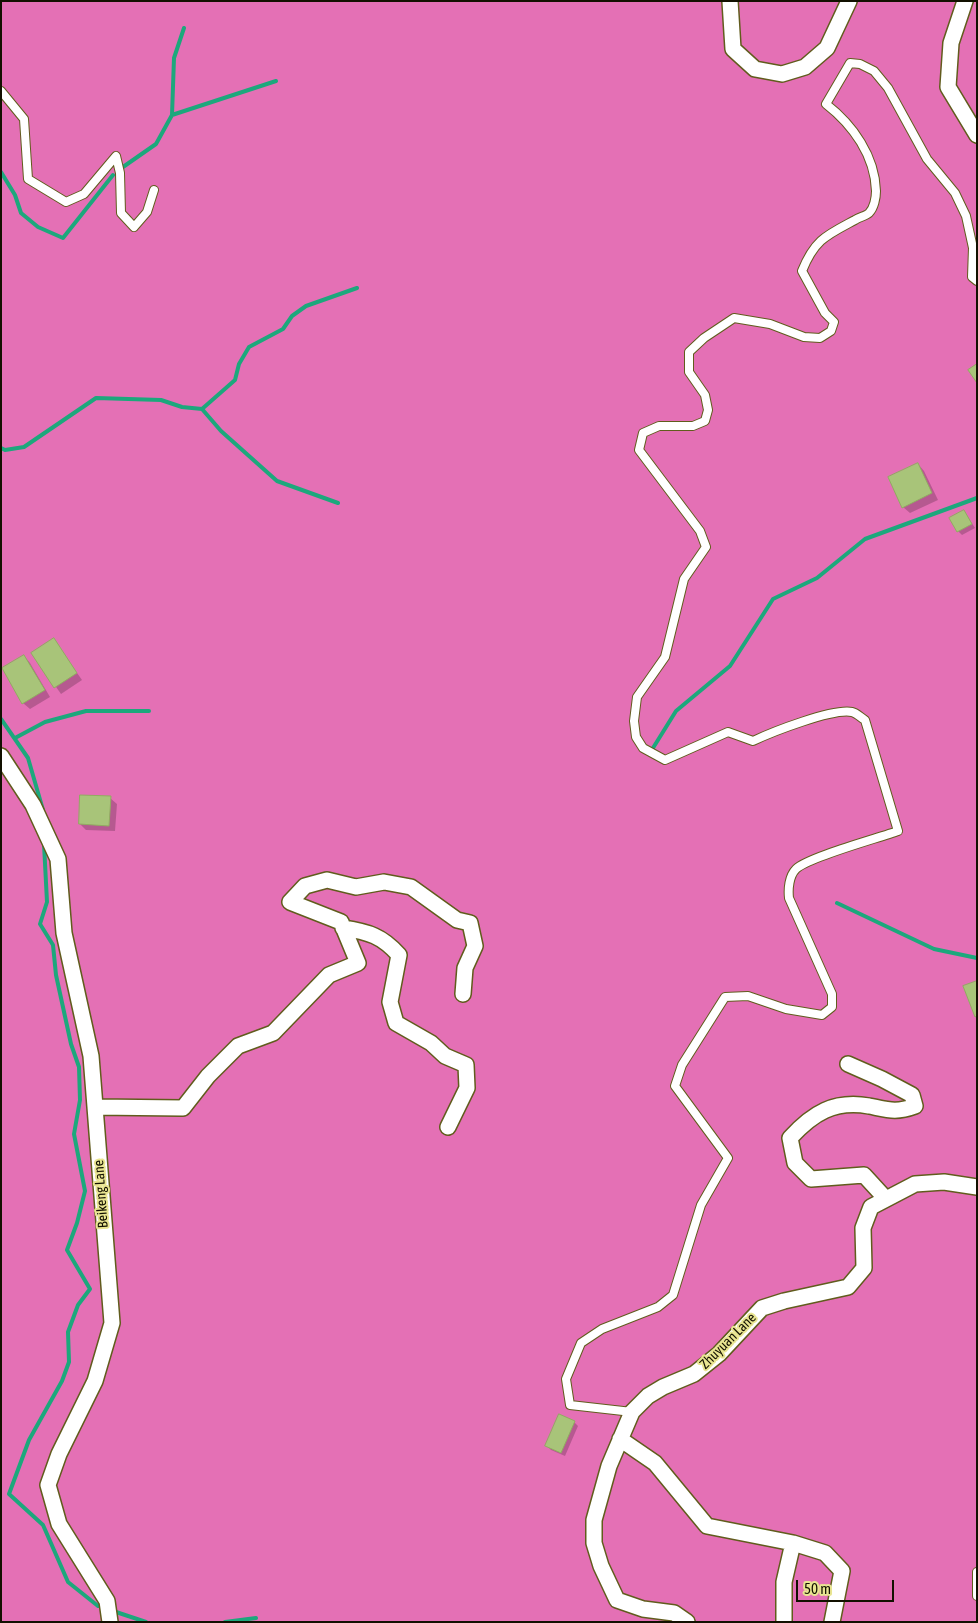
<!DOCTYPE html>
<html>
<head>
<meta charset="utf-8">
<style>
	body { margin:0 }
	#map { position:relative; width:978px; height:1623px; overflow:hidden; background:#dcd785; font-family:"Asap Condensed",sans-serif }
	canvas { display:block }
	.frame { position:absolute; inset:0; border:2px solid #121000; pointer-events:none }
	.scale { position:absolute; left:796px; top:1580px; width:98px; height:22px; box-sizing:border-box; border:2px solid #121000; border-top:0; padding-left:6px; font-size:15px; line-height:18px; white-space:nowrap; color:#121000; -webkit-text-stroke:4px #e9e591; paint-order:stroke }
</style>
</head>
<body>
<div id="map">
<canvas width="978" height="1623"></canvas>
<div class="frame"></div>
<div class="scale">50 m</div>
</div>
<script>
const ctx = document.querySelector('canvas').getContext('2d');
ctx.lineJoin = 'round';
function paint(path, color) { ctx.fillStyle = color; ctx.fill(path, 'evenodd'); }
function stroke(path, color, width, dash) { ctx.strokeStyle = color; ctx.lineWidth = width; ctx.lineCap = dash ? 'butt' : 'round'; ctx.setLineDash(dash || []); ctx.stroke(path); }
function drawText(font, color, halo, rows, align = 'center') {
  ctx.font = font + ' "Asap Condensed",sans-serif'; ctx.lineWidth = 4; ctx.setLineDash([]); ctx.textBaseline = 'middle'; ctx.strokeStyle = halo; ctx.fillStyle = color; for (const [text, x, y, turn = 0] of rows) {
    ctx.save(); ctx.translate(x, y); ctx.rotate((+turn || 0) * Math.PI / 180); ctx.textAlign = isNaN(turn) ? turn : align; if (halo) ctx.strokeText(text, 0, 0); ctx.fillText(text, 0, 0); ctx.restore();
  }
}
const forest = new Path2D(`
	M 1,1 L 977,1 L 977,1622 L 1,1622 Z`);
const shadow = new Path2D(`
	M 918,464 L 924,471 L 938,500 L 910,513 L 903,507 Z
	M 964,511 L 975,528 L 962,535 L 958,531 Z
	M 54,640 L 82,680 L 61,694 L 33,654 Z
	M 24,656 L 30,663 L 50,697 L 30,709 L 23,703 Z
	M 110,798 L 117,804 L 115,831 L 86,830 L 80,824 Z
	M 574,1422 L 578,1426 L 565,1456 L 551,1450 L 547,1446 Z`);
const stream = new Path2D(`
	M 172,115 L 174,58 L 184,28
	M 123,167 L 156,144 L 172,115 L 276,81
	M 1,172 L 15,195 L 21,213 L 38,227 L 63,238 L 113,175
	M 202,409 L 221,431 L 277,481 L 338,503
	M 1,448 L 5,450 L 24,447 L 96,398 L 161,400 L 182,407 L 202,409 L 235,380 L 239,364 L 249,347 L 283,329 L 292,316 L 306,306 L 357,288
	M 1,719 L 28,758 L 43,810
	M 15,738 L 45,722 L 86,711 L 149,711
	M 653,748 L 676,711 L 730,666 L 773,599 L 817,578 L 865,539 L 977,498
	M 44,844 L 47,902 L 40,924 L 53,945 L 56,975 L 71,1044 L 79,1067 L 80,1100 L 74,1134 L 85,1191 L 77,1223 L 67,1250 L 90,1289 L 78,1305 L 68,1332 L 69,1362 L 62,1381 L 29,1440 L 9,1494 L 43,1525 L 68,1582 L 98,1606
	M 837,903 L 934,949 L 977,958
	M 116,1612 L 146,1622
	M 225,1622 L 256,1618`);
const building = new Path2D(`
	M 977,364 L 977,383 L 968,370 Z
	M 918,463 L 932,493 L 902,508 L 888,477 Z
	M 964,510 L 972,524 L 957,532 L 949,518 Z
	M 54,638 L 77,673 L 54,688 L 31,653 Z
	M 24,655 L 45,690 L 22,704 L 2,668 Z
	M 80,795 L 111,796 L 109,826 L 79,824 Z
	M 977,981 L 977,1016 L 975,1017 L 963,986 Z
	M 559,1414 L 575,1421 L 561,1453 L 545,1446 Z`);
const service = new Path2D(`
	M 1,91 L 24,119 L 28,179 L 66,202 L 84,194 L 116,156 L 120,173 L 121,213 L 134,227 L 147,212 L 154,190
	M 632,1412 L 570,1405 L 566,1379 L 581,1343 L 602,1329 L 658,1307 L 673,1295 L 701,1205 L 728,1158 L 675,1086 L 682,1065 L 725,997 L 748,996 L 786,1009 L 822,1015 L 832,1007 L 832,994 L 789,898 C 788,889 789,876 796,869 C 808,857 879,838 898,831 L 865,720 C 861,718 857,713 852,712 C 833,708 772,732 753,741 L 728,732 L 665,760 L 643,748 L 636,737 L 634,721 L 637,697 L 665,657 L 684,579 L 706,547 L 700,531 L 639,450 L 643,433 L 659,426 L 693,426 L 705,421 L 708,410 L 705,395 L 689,372 L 689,352 L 704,338 L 734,318 L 770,324 L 804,337 L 820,338 L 831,331 L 834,322 L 825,313 L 802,271 C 815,239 827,235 855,220 C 859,217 866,216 869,213 C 874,208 876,198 876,191 C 875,156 853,125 826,104 L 850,63 L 860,64 L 874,71 L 888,88 L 927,159 L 955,193 L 966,216 L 973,248 L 972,277 L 977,281
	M 977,1572 L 977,1596`);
const minor = new Path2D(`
	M 730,1 L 733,49 L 755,69 L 782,74 L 805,67 L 827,48 L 849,1
	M 965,1 L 951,43 L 948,87 L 977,135
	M 1,756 L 33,805 L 58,859 L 64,933 L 91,1056 L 112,1323 L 95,1381 L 59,1454 L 48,1485 L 59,1524 L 107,1601 L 110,1622
	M 343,928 C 369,932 382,936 399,955 L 390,1002 L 396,1023 L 431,1043 L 445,1056 L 466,1065 L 467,1088 L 448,1127
	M 848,1064 L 882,1079 L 912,1095 L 915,1106 C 896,1113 889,1110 869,1106 C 834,1100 813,1113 790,1138 L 795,1163 L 811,1179 L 864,1175 L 886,1199
	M 95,1107 L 183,1108 L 208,1076 L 238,1046 L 273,1033 L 329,975 L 358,963 L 341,922 L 290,902 L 305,886 L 327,880 L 356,887 L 384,882 L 411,887 L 457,920 L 470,923 L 475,946 L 465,968 L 463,994
	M 620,1439 L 655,1463 L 707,1526 L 793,1543 L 825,1553 L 842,1571 L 832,1622
	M 687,1622 L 674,1613 L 643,1609 L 617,1600 L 601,1566 L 594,1543 L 594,1520 L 609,1466 L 632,1412 L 648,1396 L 663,1387 L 694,1374 L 719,1354 L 762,1308 L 784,1301 L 848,1287 L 864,1268 L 863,1228 L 871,1207 L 915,1184 L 944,1182 L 977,1187
	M 784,1622 L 784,1582 L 793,1543`);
const streetNames = [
	["Beikeng Lane",101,1194,-94],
	["Zhuyuan Lane",728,1341,-45]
];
paint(forest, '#e470b5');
paint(shadow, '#0003');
stroke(stream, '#1ca87c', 4);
paint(building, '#a8c479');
stroke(building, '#91ac61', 1);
stroke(service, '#615c1d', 10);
stroke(minor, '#615c1d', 18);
stroke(service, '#fff', 8);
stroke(minor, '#fff', 15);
drawText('14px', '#121000', '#e9e591', streetNames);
</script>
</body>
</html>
